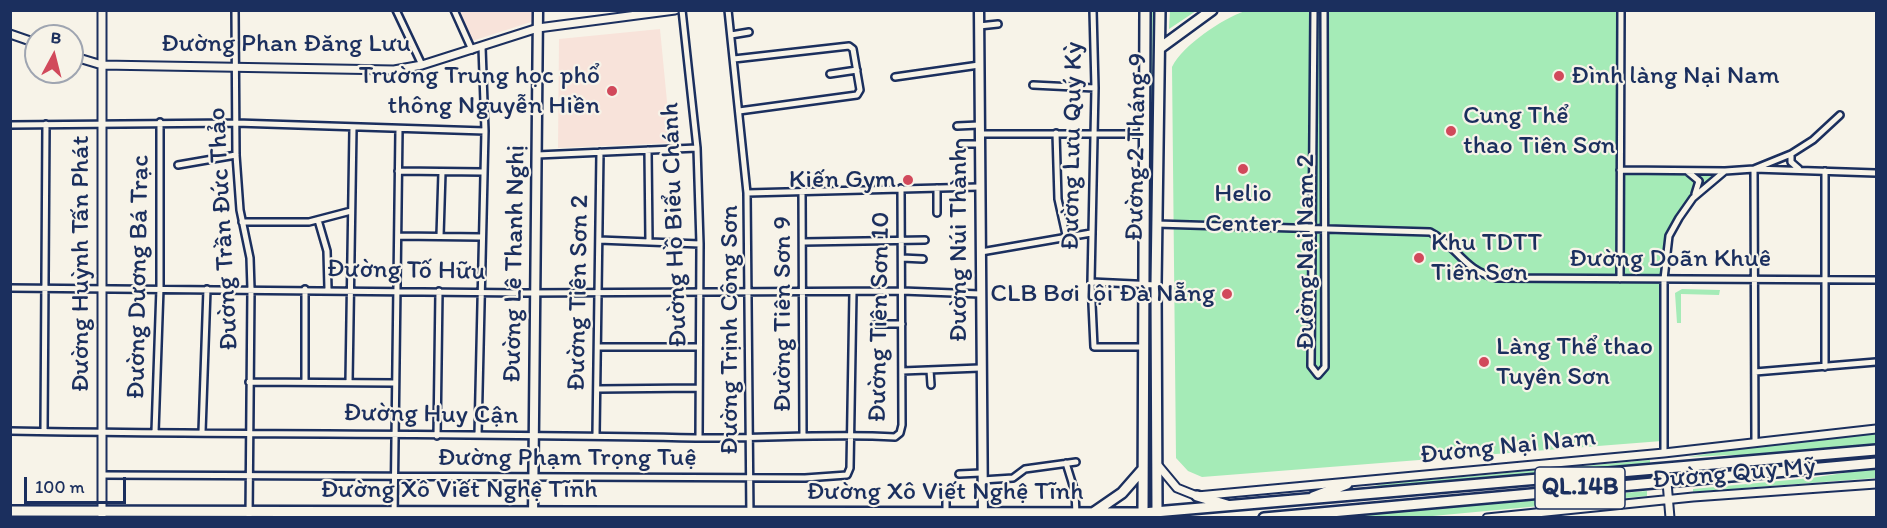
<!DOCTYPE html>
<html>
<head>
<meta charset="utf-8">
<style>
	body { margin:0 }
	#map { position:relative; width:1887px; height:528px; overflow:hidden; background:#f7f3e8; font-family:Itim,sans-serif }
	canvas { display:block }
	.frame { position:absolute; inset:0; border:12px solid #1b2f5e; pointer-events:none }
	.north { position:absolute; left:24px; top:24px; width:60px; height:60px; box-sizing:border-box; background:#f7f3e8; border:2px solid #9fa5b1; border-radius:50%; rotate:7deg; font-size:16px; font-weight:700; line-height:24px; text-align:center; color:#1b2f5e }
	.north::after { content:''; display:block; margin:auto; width:21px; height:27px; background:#d1495b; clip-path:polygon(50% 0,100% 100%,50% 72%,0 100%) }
	.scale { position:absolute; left:24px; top:477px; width:102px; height:27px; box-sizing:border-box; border:3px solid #1b2f5e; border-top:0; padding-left:8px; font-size:18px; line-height:21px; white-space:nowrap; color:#1b2f5e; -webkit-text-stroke:4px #f7f3e8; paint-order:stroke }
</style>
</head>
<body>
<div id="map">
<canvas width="1887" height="528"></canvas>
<div class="frame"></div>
<div class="north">B</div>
<div class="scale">100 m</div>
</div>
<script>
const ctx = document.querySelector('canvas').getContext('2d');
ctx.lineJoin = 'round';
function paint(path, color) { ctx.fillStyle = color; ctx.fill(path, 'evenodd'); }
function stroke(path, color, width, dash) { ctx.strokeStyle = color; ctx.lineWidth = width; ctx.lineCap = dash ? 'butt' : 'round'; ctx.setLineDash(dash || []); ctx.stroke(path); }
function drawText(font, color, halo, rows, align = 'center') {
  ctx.font = font + ' Itim,sans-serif'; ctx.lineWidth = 4.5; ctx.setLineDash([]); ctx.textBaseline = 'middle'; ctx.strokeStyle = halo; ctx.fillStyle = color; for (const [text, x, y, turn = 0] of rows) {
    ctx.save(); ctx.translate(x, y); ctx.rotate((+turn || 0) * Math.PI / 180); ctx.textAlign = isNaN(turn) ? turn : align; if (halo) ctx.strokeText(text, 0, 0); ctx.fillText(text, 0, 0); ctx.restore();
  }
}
const built = new Path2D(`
	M 458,11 L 534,11 L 534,21 L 472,41 Z
	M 660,29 L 671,143 L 558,148 L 559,39 Z`);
const green = new Path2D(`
	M 1170,10 L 1196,10 L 1196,11 L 1169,29 Z
	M 1153,11 L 1151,235 L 1150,235 L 1151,11 Z
	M 1245,11 L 1618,11 L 1617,172 L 1717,174 L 1687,200 L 1667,235 L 1662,441 L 1202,477 L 1188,471 L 1176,458 L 1172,67 C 1183,45 1222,19 1245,11 Z
	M 1682,289 L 1720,290 L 1719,295 L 1681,294 L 1681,323 L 1677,323 L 1675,293 Z
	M 1876,433 L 1876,445 L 1747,457 L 1731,455 L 1688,457 L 1748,447 Z
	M 1650,460 L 1650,465 L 1340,494 L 1383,484 Z
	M 1876,468 L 1876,478 L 1693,492 L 1693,489 L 1811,478 Z
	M 1647,491 L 1647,496 L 1422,517 L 1334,518 L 1554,495 L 1587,496 Z`);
const minor = new Path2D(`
	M 235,10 L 236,155 L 240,210 L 250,258 L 251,289 L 249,518
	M 396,10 L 422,65
	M 454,10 L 472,50
	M 682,10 L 697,148 L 700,244 L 699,438
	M 728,10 L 747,193 L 750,518
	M 1093,10 L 1095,88 L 1091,282 L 1094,347 L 1141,347
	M 1314,10 L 1311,366 L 1318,375 L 1325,367 L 1324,10
	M 979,26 L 998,24
	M 731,35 L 749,32
	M 734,59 L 849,46 L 853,49 L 860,90 L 857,95 L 739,111
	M 830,74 L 857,70
	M 895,77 L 979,65
	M 1033,85 L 1095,88
	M 10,125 L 236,123 L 485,131
	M 957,126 L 979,125
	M 1056,133 L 1058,199 L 1066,235
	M 979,134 L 1145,134
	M 961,144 L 979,144
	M 648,150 L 649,242
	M 1791,154 L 1791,162 L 1799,169
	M 537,155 L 697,148
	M 178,165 L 236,155
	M 1620,170 L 1725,171
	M 398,171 L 483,172
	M 1687,171 L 1699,181 L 1695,194
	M 937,188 L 937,213
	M 802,191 L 803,436
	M 747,193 L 979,187
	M 318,220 L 327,251 L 328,289
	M 242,222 L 309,222 L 351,211
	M 1156,224 L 1430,232 C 1458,246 1463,271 1497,278 L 1876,280
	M 398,236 L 481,237
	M 440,236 L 442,172
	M 599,240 L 700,244
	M 803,242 L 925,240
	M 981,252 L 1091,233
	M 902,258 L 923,259
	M 1620,279 L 1621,10
	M 1091,282 L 1156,285
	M 10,288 L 525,293 L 902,291 L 980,294
	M 875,324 L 902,324
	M 599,347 L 699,347
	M 1825,367 L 1825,171
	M 930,370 L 931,385
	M 902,371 L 980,368
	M 1755,372 L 1876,362
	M 249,382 L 395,383
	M 305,382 L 305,289
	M 349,382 L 353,128
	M 598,389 L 699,388
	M 10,431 C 239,435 467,433 696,438 C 762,439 829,433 895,437 L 900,433 L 902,425 L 901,188
	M 44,431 L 46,124
	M 155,432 L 160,288 L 160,122
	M 202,432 L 207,289
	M 478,435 L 485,131 L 482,47
	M 596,435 L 600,152
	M 437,436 L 439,291
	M 1755,442 L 1754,169 L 1876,173
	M 1664,453 L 1664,279 L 1669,236 L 1679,218 L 1693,198 L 1725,171 L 1754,169 L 1791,154 L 1813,140 L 1840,115
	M 1066,463 L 1075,492 L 1076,514
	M 959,474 L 981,473
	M 102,475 L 805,478 L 847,475 L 850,468 L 853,292
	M 982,480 L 1013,478 L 1025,469 L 1076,462
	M 946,514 L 946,496
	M 394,518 L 399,129`);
const tertiary = new Path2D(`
	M 102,10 L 102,518
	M 10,34 L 36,43
	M 72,56 L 102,65 L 394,70 L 422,65 L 538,28 L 675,10
	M 1157,464 L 1177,488 L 1197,496 L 1664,453 L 1876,429
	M 1667,482 L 1670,518
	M 1487,518 L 1693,497 L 1876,484`);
const secondary = new Path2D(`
	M 979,10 L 983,518
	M 533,518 L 538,10`);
const primary = new Path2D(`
	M 1160,48 L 1212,10
	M 10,511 L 1143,513 L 1145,10
	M 1093,513 L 1122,493 L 1143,469
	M 1157,513 L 1156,285 L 1160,10`);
const trunk = new Path2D(`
	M 1197,496 L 1227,505
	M 1313,497 L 1347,484
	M 1143,518 L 1143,513 L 1876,450
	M 1264,518 L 1876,463`);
const markers = [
	[1559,76,6,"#d1495b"],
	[612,91,6,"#d1495b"],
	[1451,131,6,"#d1495b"],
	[1243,169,6,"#d1495b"],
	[908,180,6,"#d1495b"],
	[1419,258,6,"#d1495b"],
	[1227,294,6,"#d1495b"],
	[1484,362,6,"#d1495b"]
];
const shields = [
	[1580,488,90]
];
const shieldNames = [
	["QL.14B",1580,488]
];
const streetNames = [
	["Đường Phan Đăng Lưu",286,44],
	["Đường Lưu Quý Kỳ",1073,146,-89],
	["Đường 2 Tháng 9",1137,147,-89],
	["Đường Hồ Biểu Chánh",675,225,-92],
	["Đường Trần Đức Thảo",224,229,-93],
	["Đường Núi Thành",959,245,-90],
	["Đường Nại Nam 2",1306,252,-90],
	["Đường Doãn Khuê",1670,259],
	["Đường Huỳnh Tấn Phát",81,264,-90],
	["Đường Lê Thanh Nghị",515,264,-89],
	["Đường Tố Hữu",406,271,1],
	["Đường Dương Bá Trạc",139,277,-89],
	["Đường Tiên Sơn 2",579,293,-89],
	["Đường Tiên Sơn 9",783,314,-90],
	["Đường Tiên Sơn 10",880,317,-89],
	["Đường Trịnh Công Sơn",730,330,-90],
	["Đường Huy Cận",431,415,1],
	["Đường Nại Nam",1508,447,-6],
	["Đường Phạm Trọng Tuệ",567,458],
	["Đường Quy Mỹ",1734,474,-5],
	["Đường Xô Viết Nghệ Tĩnh",459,490],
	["Đường Xô Viết Nghệ Tĩnh",945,492]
];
const poiNames = [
	["Trường Trung học phổ",600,76,"right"],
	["thông Nguyễn Hiền",600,106,"right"],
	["Đình làng Nại Nam",1571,76],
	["Cung Thể",1463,116],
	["thao Tiên Sơn",1463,146],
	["Kiến Gym",896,180,"right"],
	["Helio",1243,194,"center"],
	["Center",1243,224,"center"],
	["Khu TDTT",1431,243],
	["Tiên Sơn",1431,273],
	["CLB Bơi lội Đà Nẵng",1215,294,"right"],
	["Làng Thể thao",1496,347],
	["Tuyên Sơn",1496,377]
];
paint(built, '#f8e3da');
paint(green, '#a5ebb7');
stroke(minor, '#1b2f5e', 10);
stroke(tertiary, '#1b2f5e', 11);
stroke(secondary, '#1b2f5e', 13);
stroke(primary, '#1b2f5e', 14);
stroke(trunk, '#1b2f5e', 14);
stroke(minor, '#f7f3e8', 5);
stroke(tertiary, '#f7f3e8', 7);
stroke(secondary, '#f7f3e8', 8);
stroke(primary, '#f7f3e8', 9);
stroke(trunk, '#f7f3e8', 9);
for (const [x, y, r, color] of markers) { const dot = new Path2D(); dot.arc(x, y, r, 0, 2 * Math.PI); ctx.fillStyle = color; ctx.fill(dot); stroke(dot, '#f7f3e8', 2); }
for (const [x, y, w] of shields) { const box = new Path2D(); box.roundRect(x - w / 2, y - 21, w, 42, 4.5); ctx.fillStyle = '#f7f3e8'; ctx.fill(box); stroke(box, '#1b2f5e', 1.5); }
drawText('bold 24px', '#1b2f5e', null, shieldNames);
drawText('26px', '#1b2f5e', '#f7f3e8', streetNames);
drawText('26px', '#1b2f5e', '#f7f3e8', poiNames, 'left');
</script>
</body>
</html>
